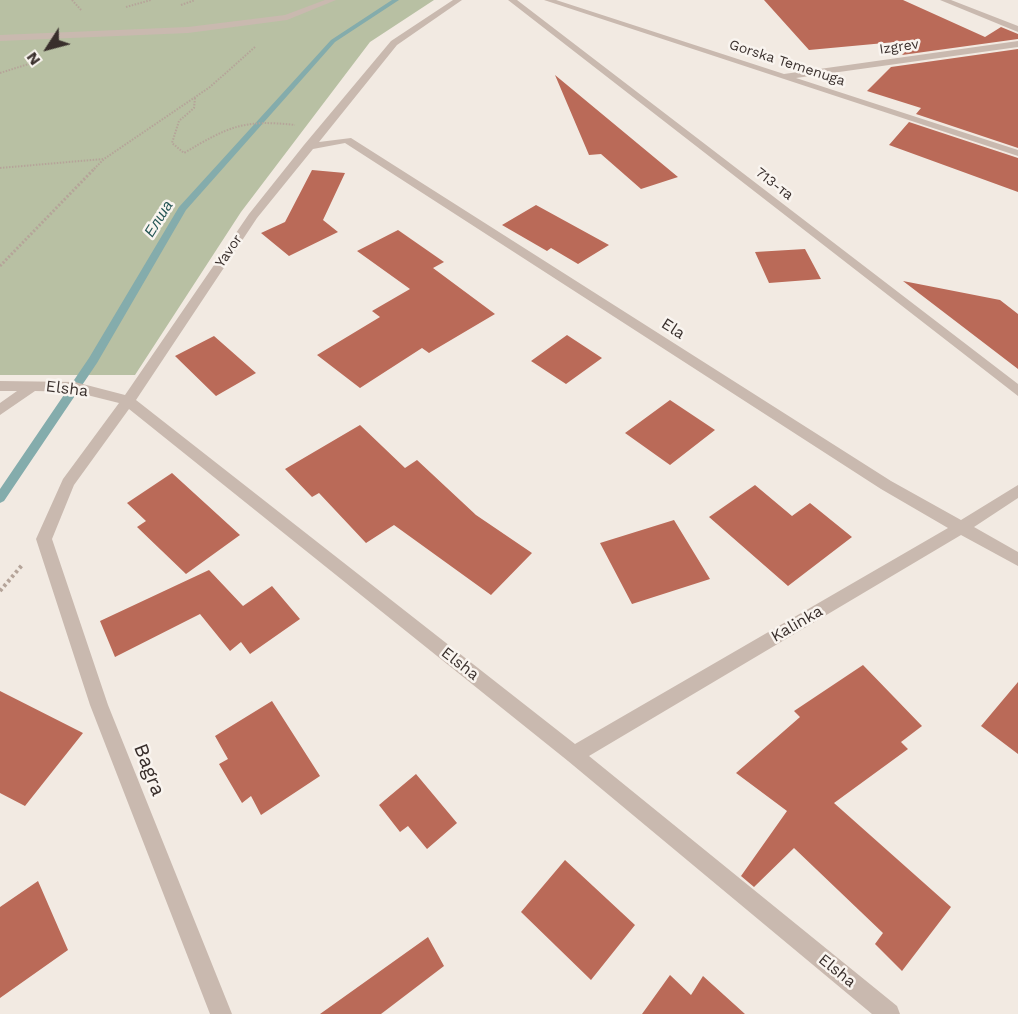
<!DOCTYPE html>
<html>
<head>
<meta charset="utf-8">
<style>
	body { margin:0 }
	#map { position:relative; width:1018px; height:1014px; overflow:hidden; background:#f2eae2; font-family:"Work Sans",sans-serif }
	canvas { display:block }
	.north { position:absolute; left:18px; top:18px; width:60px; height:60px; -webkit-text-stroke:4px #f9f4ef; paint-order:stroke; rotate:234deg; font-size:16px; font-weight:700; line-height:24px; text-align:center; color:#392f2c }
	.north::after { content:''; display:block; margin:auto; width:21px; height:27px; background:#392f2c; clip-path:polygon(50% 0,100% 100%,50% 72%,0 100%) }
</style>
</head>
<body>
<div id="map">
<canvas width="1018" height="1014"></canvas>
<div class="north">N</div>
</div>
<script>
const ctx = document.querySelector('canvas').getContext('2d');
ctx.lineJoin = 'round';
function paint(path, color) { ctx.fillStyle = color; ctx.fill(path, 'evenodd'); }
function stroke(path, color, width, dash) { ctx.strokeStyle = color; ctx.lineWidth = width; ctx.lineCap = dash ? 'butt' : 'round'; ctx.setLineDash(dash || []); ctx.stroke(path); }
function drawText(font, color, halo, rows, align = 'center') {
  ctx.font = font + ' "Work Sans",sans-serif'; ctx.lineWidth = 5; ctx.setLineDash([]); ctx.textBaseline = 'middle'; ctx.strokeStyle = halo; ctx.fillStyle = color; for (const [text, x, y, turn = 0] of rows) {
    ctx.save(); ctx.translate(x, y); ctx.rotate((+turn || 0) * Math.PI / 180); ctx.textAlign = isNaN(turn) ? turn : align; if (halo) ctx.strokeText(text, 0, 0); ctx.fillText(text, 0, 0); ctx.restore();
  }
}
const green = new Path2D(`
	M 0,0 L 434,0 L 370,42 L 241,212 L 135,375 L 0,375 Z`);
const stream = new Path2D(`
	M 392,0 L 399,0 L 335,42 L 186,210 L 97,363 L 4,501 L 0,503 L 0,489 L 89,358 L 179,207 L 331,40 Z`);
const building = new Path2D(`
	M 764,0 L 903,0 L 985,37 L 1001,27 L 1018,34 L 1018,39 L 902,55 L 917,40 L 809,50 Z
	M 1018,49 L 1018,148 L 916,114 L 921,108 L 867,91 L 891,67 Z
	M 555,75 L 678,177 L 641,189 L 601,154 L 589,155 Z
	M 909,122 L 1018,158 L 1018,192 L 889,145 Z
	M 312,170 L 345,173 L 323,220 L 338,232 L 289,256 L 261,233 L 285,222 Z
	M 536,205 L 609,245 L 578,264 L 551,248 L 547,251 L 502,225 Z
	M 398,230 L 444,262 L 433,268 L 495,314 L 429,353 L 422,348 L 360,388 L 317,355 L 380,317 L 372,311 L 410,289 L 357,251 Z
	M 805,249 L 821,279 L 769,283 L 755,252 Z
	M 903,281 L 1000,300 L 1018,314 L 1018,369 Z
	M 567,335 L 602,358 L 566,384 L 531,361 Z
	M 214,336 L 256,373 L 216,396 L 175,356 Z
	M 670,400 L 715,430 L 670,465 L 625,433 Z
	M 360,425 L 405,468 L 417,460 L 476,515 L 532,553 L 491,595 L 394,525 L 366,543 L 319,493 L 312,497 L 285,469 Z
	M 172,473 L 240,535 L 186,574 L 137,527 L 146,521 L 127,503 Z
	M 755,485 L 792,516 L 810,503 L 852,537 L 788,586 L 709,517 Z
	M 674,520 L 710,579 L 632,604 L 600,543 Z
	M 209,570 L 243,606 L 272,586 L 300,619 L 250,654 L 241,642 L 230,651 L 200,614 L 115,657 L 100,621 Z
	M 863,665 L 922,726 L 901,742 L 908,749 L 834,803 L 951,907 L 902,971 L 875,944 L 883,933 L 794,848 L 754,887 L 741,876 L 787,811 L 736,773 L 800,717 L 794,711 Z
	M 1018,682 L 1018,754 L 981,726 Z
	M 0,691 L 83,733 L 25,806 L 0,793 Z
	M 272,701 L 320,776 L 261,815 L 251,796 L 242,803 L 219,764 L 228,759 L 215,736 Z
	M 416,774 L 457,823 L 427,849 L 408,826 L 400,832 L 379,805 Z
	M 565,860 L 635,925 L 591,980 L 521,912 Z
	M 38,881 L 68,950 L 0,998 L 0,907 Z
	M 428,937 L 444,966 L 381,1014 L 320,1014 Z
	M 670,975 L 691,995 L 703,976 L 745,1014 L 642,1014 Z`);
const pathFar2 = new Path2D(`
	M 72,0 L 82,11
	M 181,5 L 195,0
	M 126,7 L 151,0
	M 0,73 L 35,62
	M 195,98 L 194,108 L 179,121 L 172,143 L 184,153 C 228,127 243,119 295,125
	M 0,168 L 103,159
	M 94,169 L 104,159 L 210,87 L 256,46`);
const pathFar1 = new Path2D(`
	M 0,266 L 95,168`);
const path = new Path2D(`
	M 0,591 L 23,564`);
const street = new Path2D(`
	M 325,0 L 336,0 L 287,20 L 188,33 L 0,41 L 0,35 L 188,27 L 285,15 Z
	M 453,0 L 462,0 L 397,45 L 319,142 L 351,138 L 891,481 L 961,520 L 1018,485 L 1018,498 L 974,527 L 1018,552 L 1018,566 L 961,535 L 589,756 L 897,1006 L 900,1014 L 872,1014 L 568,761 L 129,409 L 74,485 L 52,539 L 108,705 L 232,1014 L 210,1014 L 90,705 L 36,539 L 63,479 L 119,403 L 75,392 L 35,391 L 0,415 L 0,403 L 17,391 L 0,391 L 0,381 L 75,382 L 125,395 L 249,214 L 304,145 L 391,41 ZM 345,143 L 881,489 L 948,528 L 575,744 L 136,400 L 257,218 L 313,149 Z
	M 508,0 L 517,0 L 1018,384 L 1018,396 Z
	M 544,0 L 556,0 L 784,74 L 1018,41 L 1018,47 L 796,78 L 1018,150 L 1018,156 Z
	M 940,0 L 951,0 L 1018,26 L 1018,32 Z`);
const farStreetnames = [
	["Izgrev",899,47,-8],
	["Gorska Temenuga",787,63,18],
	["713-та",774,184,38],
	["Yavor",229,251,-56]
];
const farWaternames = [
	["Елша",159,219,-58]
];
const streetNames = [
	["Ela",673,329,33],
	["Elsha",67,389,7],
	["Kalinka",797,624,-30],
	["Elsha",460,664,38],
	["Elsha",837,971,39]
];
const nearStreetnames = [
	["Bagra",149,770,69]
];
paint(green, '#b8c0a3');
paint(stream, '#84acac');
paint(building, '#ba6a58');
stroke(pathFar2, '#b5a499', 2, [1.5, 1.5]);
stroke(pathFar1, '#b5a499', 3, [2, 2]);
stroke(path, '#b5a499', 4, [3, 3]);
paint(street, '#c9b9af');
drawText('14px', '#392f2c', '#f9f4ef', farStreetnames);
drawText('italic 15px', '#255656', '#f9f4ef', farWaternames);
drawText('16px', '#392f2c', '#f9f4ef', streetNames);
drawText('20px', '#392f2c', '#f9f4ef', nearStreetnames);
</script>
</body>
</html>
